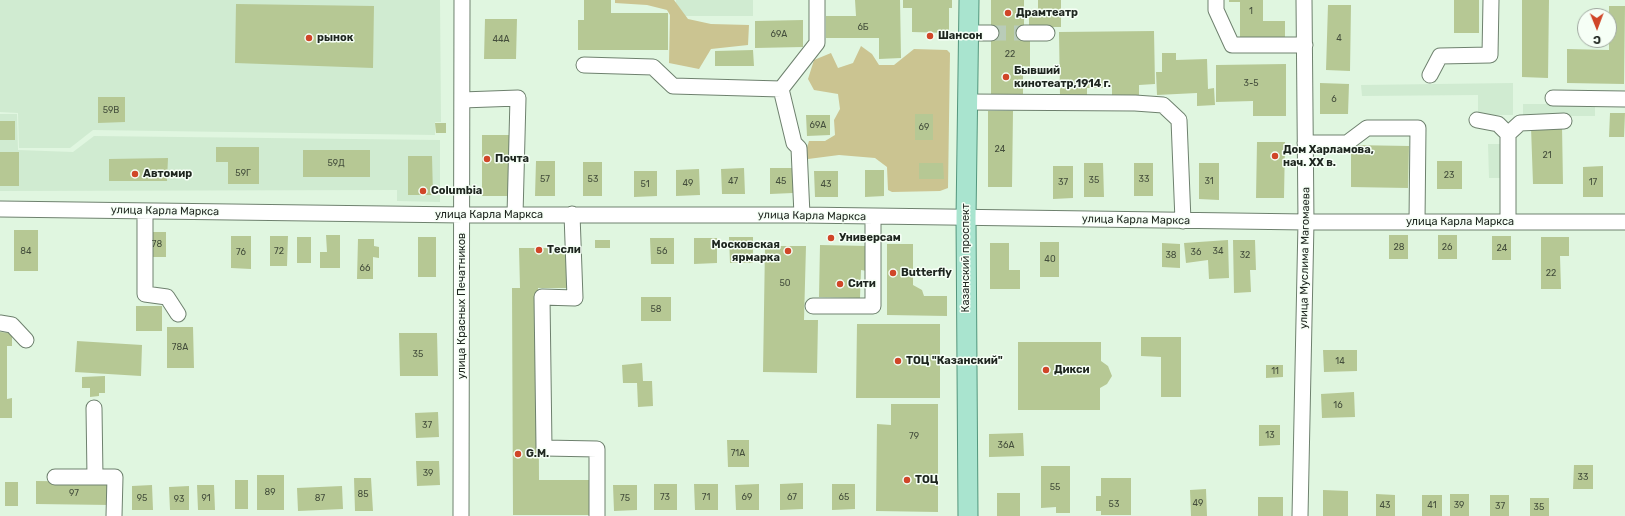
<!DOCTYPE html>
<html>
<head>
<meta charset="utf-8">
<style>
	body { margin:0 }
	#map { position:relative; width:1625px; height:516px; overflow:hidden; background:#e0f6e0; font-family:Rubik,sans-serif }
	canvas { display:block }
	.north { position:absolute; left:1577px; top:8px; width:40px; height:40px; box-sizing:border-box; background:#f6fff6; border:1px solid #a0a8a0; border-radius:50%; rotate:179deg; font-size:11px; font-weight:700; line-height:16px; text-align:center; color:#1e261f }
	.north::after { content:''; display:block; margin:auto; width:14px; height:18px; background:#d04628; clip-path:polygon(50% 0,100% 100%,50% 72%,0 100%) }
</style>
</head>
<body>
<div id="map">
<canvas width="1625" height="516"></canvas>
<div class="north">С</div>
</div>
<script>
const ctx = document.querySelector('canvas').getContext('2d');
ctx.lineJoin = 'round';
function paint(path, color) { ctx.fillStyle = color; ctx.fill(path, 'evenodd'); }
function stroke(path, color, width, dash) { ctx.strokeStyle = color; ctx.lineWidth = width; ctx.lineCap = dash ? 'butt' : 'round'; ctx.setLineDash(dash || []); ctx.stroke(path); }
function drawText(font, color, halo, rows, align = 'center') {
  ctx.font = font + ' Rubik,sans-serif'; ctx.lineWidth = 3; ctx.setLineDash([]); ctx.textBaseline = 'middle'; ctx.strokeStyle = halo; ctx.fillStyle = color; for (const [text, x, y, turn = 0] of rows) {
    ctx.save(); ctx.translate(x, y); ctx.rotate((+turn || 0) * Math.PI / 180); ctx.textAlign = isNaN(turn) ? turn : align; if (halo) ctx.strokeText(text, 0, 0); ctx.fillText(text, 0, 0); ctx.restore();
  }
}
const built = new Path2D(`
	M 0,0 L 440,0 L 441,122 L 435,122 L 435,135 L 93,130 L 70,148 L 19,148 L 18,113 L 0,112 Z
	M 676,0 L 753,0 L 753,16 L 676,16 Z
	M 1513,83 L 1513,115 L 1478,115 L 1478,95 L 1362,96 L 1361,85 Z
	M 1523,104 L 1595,104 L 1595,116 L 1523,116 Z
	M 0,114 L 17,114 L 18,150 L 73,152 L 94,136 L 440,140 L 440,202 L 397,201 L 397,190 L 0,191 Z
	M 1488,144 L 1502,144 L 1503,178 L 1489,178 Z`);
const green = new Path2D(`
	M 615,0 L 674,0 L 688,19 L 711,24 L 749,25 L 748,45 L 711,49 L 699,69 L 669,63 L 670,15 L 667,10 L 647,5 L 615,3 Z
	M 861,46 L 872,54 L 879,65 L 894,65 L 914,49 L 947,50 L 950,53 L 948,188 L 940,191 L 892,192 L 888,190 L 887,167 L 875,158 L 839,155 L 808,159 L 805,154 L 809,141 L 825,141 L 835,135 L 834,120 L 840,109 L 838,94 L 814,90 L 808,79 L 814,60 L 831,53 L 838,68 L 853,63 Z`);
const building = new Path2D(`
	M 584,0 L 611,0 L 611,13 L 668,13 L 668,50 L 578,50 L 578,20 L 584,20 Z
	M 855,0 L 900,0 L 901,58 L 879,59 L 879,38 L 826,38 L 826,16 L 856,16 Z
	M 903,0 L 952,0 L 952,8 L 949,8 L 949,33 L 912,32 L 912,8 L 903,8 Z
	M 991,0 L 1024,0 L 1024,41 L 1030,41 L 1030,67 L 1023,66 L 1023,100 L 991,100 Z
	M 1038,0 L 1061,0 L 1061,27 L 1029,27 L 1029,14 L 1038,14 Z
	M 1229,0 L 1263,0 L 1263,21 L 1285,21 L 1285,37 L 1240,37 L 1240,2 L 1229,2 Z
	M 1454,0 L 1479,0 L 1479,33 L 1454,33 Z
	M 1522,0 L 1549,0 L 1548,78 L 1522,77 Z
	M 236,4 L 374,6 L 373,68 L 235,63 Z
	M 1328,5 L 1351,5 L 1350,71 L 1326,70 Z
	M 1609,6 L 1625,6 L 1624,84 L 1567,83 L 1567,49 L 1609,50 Z
	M 485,19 L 517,19 L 516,59 L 484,59 Z
	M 803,20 L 803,47 L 755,48 L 755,21 Z
	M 1154,31 L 1155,84 L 1139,85 L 1139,95 L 1112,96 L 1112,88 L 1087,88 L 1087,96 L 1060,96 L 1059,32 Z
	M 753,50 L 754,66 L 715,66 L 715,51 Z
	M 1162,53 L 1176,53 L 1176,60 L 1207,59 L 1208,89 L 1214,88 L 1215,105 L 1197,106 L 1197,93 L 1157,95 L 1156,72 L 1162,72 Z
	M 1286,64 L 1286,116 L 1253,116 L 1253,101 L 1216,102 L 1216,65 Z
	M 1320,83 L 1349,84 L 1348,114 L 1320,114 Z
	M 98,97 L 125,97 L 125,122 L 98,123 Z
	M 988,111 L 1013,111 L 1012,187 L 988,187 Z
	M 1610,113 L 1625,113 L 1624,137 L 1609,137 Z
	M 915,114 L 933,114 L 933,140 L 915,140 Z
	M 806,115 L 830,115 L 830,135 L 807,136 Z
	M 0,121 L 15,121 L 15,140 L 0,140 Z
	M 435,123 L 446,123 L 446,133 L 436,133 Z
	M 1562,126 L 1563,184 L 1533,184 L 1531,127 Z
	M 482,135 L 509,135 L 509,196 L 482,196 Z
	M 1257,142 L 1285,142 L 1284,198 L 1256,198 Z
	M 1351,145 L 1409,146 L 1408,188 L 1351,187 Z
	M 216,147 L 259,147 L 259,184 L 228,184 L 228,162 L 216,162 Z
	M 303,150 L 370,150 L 370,177 L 303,177 Z
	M 0,152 L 19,152 L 19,186 L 0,186 Z
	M 408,156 L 432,156 L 433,195 L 408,195 Z
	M 168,158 L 167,181 L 109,181 L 109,159 Z
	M 536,161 L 555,161 L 555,196 L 535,196 Z
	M 1437,161 L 1462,161 L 1462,189 L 1437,189 Z
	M 583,162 L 602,162 L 602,196 L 583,196 Z
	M 919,163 L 943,163 L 944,179 L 919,179 Z
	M 1084,163 L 1103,163 L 1104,197 L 1084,197 Z
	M 1134,163 L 1153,163 L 1153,196 L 1134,196 Z
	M 1199,163 L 1219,163 L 1219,200 L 1199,199 Z
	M 1053,166 L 1073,166 L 1073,198 L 1053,199 Z
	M 1603,166 L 1603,197 L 1583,197 L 1583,167 Z
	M 744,168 L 745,194 L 722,194 L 721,169 Z
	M 770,168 L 793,168 L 793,193 L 770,194 Z
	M 699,169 L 700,195 L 676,196 L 676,170 Z
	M 865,170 L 884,170 L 884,196 L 865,197 Z
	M 634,171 L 657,171 L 657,196 L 634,197 Z
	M 814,171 L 838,171 L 838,197 L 815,197 Z
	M 14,230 L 38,230 L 38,271 L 14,271 Z
	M 149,232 L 166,232 L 166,257 L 149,257 Z
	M 326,235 L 340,235 L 340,268 L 320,268 L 320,252 L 327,252 Z
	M 1389,235 L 1408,235 L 1408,259 L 1389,259 Z
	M 1438,235 L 1457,235 L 1457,259 L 1438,259 Z
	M 231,236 L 251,236 L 251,269 L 231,268 Z
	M 270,236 L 288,236 L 287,266 L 270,266 Z
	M 1492,236 L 1511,236 L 1511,260 L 1492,260 Z
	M 297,237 L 311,237 L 311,263 L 297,263 Z
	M 418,237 L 436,237 L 436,277 L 418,277 Z
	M 729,237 L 753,237 L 753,263 L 730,263 Z
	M 1541,237 L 1569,237 L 1569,256 L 1560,256 L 1561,289 L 1541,289 Z
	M 650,238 L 674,238 L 674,264 L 651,264 Z
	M 694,238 L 717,238 L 717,263 L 694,264 Z
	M 358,239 L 374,239 L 374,246 L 379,247 L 379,258 L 373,257 L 373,279 L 357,279 Z
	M 595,240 L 610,240 L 610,248 L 595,248 Z
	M 1228,240 L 1229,278 L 1209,279 L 1208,260 L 1186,263 L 1184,243 Z
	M 1233,240 L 1255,240 L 1256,270 L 1250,270 L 1251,292 L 1234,293 Z
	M 1040,242 L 1059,242 L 1059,277 L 1040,277 Z
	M 990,243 L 1009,243 L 1009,270 L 1020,270 L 1020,289 L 990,289 Z
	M 1162,243 L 1180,244 L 1180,268 L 1162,267 Z
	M 887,244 L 913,244 L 913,285 L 922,290 L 924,296 L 947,296 L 947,316 L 887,315 Z
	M 820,245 L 868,246 L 867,271 L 861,270 L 860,298 L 819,297 Z
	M 765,246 L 806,246 L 804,320 L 818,320 L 817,373 L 763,372 Z
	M 519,248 L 569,248 L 569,288 L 538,288 L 539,480 L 590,480 L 590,515 L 513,515 L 512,288 L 520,288 Z
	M 641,297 L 671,297 L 671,321 L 641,321 Z
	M 136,306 L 162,306 L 162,331 L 136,331 Z
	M 857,324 L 940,324 L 940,398 L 856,398 Z
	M 167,327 L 193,327 L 194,368 L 167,368 Z
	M 0,332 L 12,333 L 12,346 L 7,346 L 7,399 L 12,398 L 12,418 L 0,418 Z
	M 399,333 L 437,333 L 438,376 L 400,376 Z
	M 1141,337 L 1181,337 L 1181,397 L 1161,397 L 1161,357 L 1141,356 Z
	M 77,341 L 142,345 L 141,376 L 75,372 Z
	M 1018,342 L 1101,342 L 1101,361 L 1108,366 L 1112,376 L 1107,384 L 1100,388 L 1100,410 L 1018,410 Z
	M 1323,350 L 1357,350 L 1357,371 L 1324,372 Z
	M 642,363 L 643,381 L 652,381 L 653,406 L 638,407 L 637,383 L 623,383 L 622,365 Z
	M 1266,365 L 1283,365 L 1283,377 L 1266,378 Z
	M 105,376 L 105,393 L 99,393 L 99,396 L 90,397 L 90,388 L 82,388 L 82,377 Z
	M 1354,392 L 1355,417 L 1322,418 L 1321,394 Z
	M 891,404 L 938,404 L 938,512 L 876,511 L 877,424 L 891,425 Z
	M 438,412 L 439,437 L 416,438 L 415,413 Z
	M 1259,425 L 1280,425 L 1280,445 L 1259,446 Z
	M 1023,433 L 1024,456 L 989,457 L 989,434 Z
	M 727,440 L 749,440 L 749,467 L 728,467 Z
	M 416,461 L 439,461 L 440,485 L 417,486 Z
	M 1574,465 L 1593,465 L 1593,489 L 1573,489 Z
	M 1041,466 L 1070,466 L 1070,513 L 1056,513 L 1056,507 L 1041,508 Z
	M 257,475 L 284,475 L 284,510 L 257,510 Z
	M 354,478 L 371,478 L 373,511 L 355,511 Z
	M 1101,478 L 1131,478 L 1131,515 L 1101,515 L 1101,511 L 1096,511 L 1096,496 L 1101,496 Z
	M 235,480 L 248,480 L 248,509 L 235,509 Z
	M 36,481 L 111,482 L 111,505 L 36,504 Z
	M 5,482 L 18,482 L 18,506 L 5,506 Z
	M 803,483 L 803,509 L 780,510 L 780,484 Z
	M 654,484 L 677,484 L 677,510 L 654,510 Z
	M 694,484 L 718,484 L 718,510 L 695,510 Z
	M 759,484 L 759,510 L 736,510 L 735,485 Z
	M 832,484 L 855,484 L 855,509 L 832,510 Z
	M 152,485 L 153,510 L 132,510 L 132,486 Z
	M 197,485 L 214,485 L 215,510 L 198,510 Z
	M 613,485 L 637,485 L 637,510 L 614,511 Z
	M 189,486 L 189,510 L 170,510 L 169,487 Z
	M 342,486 L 343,509 L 298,511 L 297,488 Z
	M 1206,489 L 1207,516 L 1191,516 L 1190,490 Z
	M 1323,490 L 1348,491 L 1348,516 L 1323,516 Z
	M 997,493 L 1020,493 L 1020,516 L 997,516 Z
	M 1376,494 L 1395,495 L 1395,516 L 1376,516 Z
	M 1450,494 L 1469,494 L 1469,516 L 1450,516 Z
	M 1422,495 L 1442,495 L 1442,516 L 1422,516 Z
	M 1490,495 L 1509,495 L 1509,516 L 1490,516 Z
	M 1258,497 L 1283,497 L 1283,516 L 1258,516 Z
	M 1530,498 L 1549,498 L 1549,516 L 1530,516 Z`);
const minorTunnel = new Path2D(`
	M 991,33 L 1024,33`);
const minor = new Path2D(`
	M 1216,0 L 1216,10 L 1232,45 L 1305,45
	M 969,33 L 991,33
	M 1024,33 L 1047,33
	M 584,65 L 653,67 L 673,86 L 781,89 L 794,143 L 799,148 L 802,215
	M 1430,75 L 1440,56 L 1490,55 L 1491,0
	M 781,89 L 817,43 L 817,0
	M 1553,98 L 1625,99
	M 462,100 L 518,98 L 515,215
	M 968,102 L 1135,103 L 1163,105 L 1179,120 L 1183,221
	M 1477,120 L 1498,124 L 1508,134
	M 1305,143 L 1347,143 L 1367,128 L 1418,128 L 1417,221
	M 0,209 L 463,215 L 802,215 L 1306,222 L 1625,222
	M 145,211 L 145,294 L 167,297 L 178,314
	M 572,214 L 575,298 L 542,297 L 544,448 L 597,449 L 597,516
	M 1508,222 L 1508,134 L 1520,123 L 1564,121
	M 813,306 L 873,306 L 873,217
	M 0,323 L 12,325 L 26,340
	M 94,408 L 95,477
	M 55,477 L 115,477 L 114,516
	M 461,516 L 462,0
	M 1300,516 L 1306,222 L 1304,0`);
const major = new Path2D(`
	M 968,516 L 966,218 L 969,0`);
const markers = [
	[1008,13,4,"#d04628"],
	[930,36,4,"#d04628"],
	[309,38,4,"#d04628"],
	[1006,77,4,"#d04628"],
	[1275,156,4,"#d04628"],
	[487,159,4,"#d04628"],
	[135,174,4,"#d04628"],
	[423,191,4,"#d04628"],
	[831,238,4,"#d04628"],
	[539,250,4,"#d04628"],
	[788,251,4,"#d04628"],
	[893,273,4,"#d04628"],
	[840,284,4,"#d04628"],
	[898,361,4,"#d04628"],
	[1046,370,4,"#d04628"],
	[518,454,4,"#d04628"],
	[907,480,4,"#d04628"]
];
const numberNames = [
	["1",1251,11],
	["6Б",863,27],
	["69А",779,34],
	["4",1339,38],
	["44А",501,39],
	["22",1010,54],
	["3-5",1251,83],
	["6",1334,99],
	["59В",111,110],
	["69А",818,125],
	["69",924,127],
	["24",1000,149],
	["21",1547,155],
	["59Д",336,163],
	["59Г",243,173],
	["23",1449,175],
	["57",545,179],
	["53",593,179],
	["33",1144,179],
	["35",1094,180],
	["47",733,181],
	["45",781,181],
	["31",1209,181],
	["37",1063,182],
	["17",1593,182],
	["49",688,183],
	["51",645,184],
	["43",826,184],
	["78",157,244],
	["28",1399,247],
	["26",1447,247],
	["24",1502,248],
	["84",26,251],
	["72",279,251],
	["56",662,251],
	["34",1218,251],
	["76",241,252],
	["36",1196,252],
	["38",1171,255],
	["32",1245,255],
	["40",1050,259],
	["66",365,268],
	["22",1551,273],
	["50",785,283],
	["58",656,309],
	["78А",180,347],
	["35",418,354],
	["14",1340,361],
	["11",1275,371],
	["16",1338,405],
	["37",427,425],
	["13",1270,435],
	["79",914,436],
	["36А",1006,445],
	["71А",738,453],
	["39",428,473],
	["33",1583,477],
	["55",1055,487],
	["89",270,492],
	["97",74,493],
	["85",363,494],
	["73",665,497],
	["71",706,497],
	["69",747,497],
	["67",792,497],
	["65",844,497],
	["95",142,498],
	["91",206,498],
	["87",320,498],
	["75",625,498],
	["93",179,499],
	["49",1198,503],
	["53",1114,504],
	["43",1385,505],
	["41",1432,505],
	["39",1459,505],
	["37",1500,506],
	["35",1539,507]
];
const poiNames = [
	["Драмтеатр",1016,13],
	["Шансон",938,36],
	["рынок",317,38],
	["Бывший",1014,71],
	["кинотеатр,1914 г.",1014,84],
	["Дом Харламова,",1283,150],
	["нач. XX в.",1283,163],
	["Почта",495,159],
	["Автомир",143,174],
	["Columbia",431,191],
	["Универсам",839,238],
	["Московская",780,245,"right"],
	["ярмарка",780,258,"right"],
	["Тесли",547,250],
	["Butterfly",901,273],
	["Сити",848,284],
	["ТОЦ \"Казанский\"",906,361],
	["Дикси",1054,370],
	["G.M.",526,454],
	["ТОЦ",915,480]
];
const streetNames = [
	["улица Карла Маркса",165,211,1],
	["улица Карла Маркса",489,215],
	["улица Карла Маркса",812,216,1],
	["улица Карла Маркса",1136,220,1],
	["улица Карла Маркса",1460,222],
	["Казанский проспект",966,258,-90],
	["улица Муслима Магомаева",1305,258,-89],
	["улица Красных Печатников",462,306,-90]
];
paint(built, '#d0ebd1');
paint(green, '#cbc491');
paint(building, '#b6c894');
stroke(minorTunnel, '#b9ccb9', 15, [15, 8]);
stroke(minor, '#6e816e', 17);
stroke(major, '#53967d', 21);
stroke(minor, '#fff', 15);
stroke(major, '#a9e4cf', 19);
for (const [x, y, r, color] of markers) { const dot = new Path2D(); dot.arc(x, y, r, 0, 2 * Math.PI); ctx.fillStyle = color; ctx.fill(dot); stroke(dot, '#f6fff6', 1.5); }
drawText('9px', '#444e3c', null, numberNames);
drawText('bold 11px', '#1e261f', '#f6fff6', poiNames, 'left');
drawText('11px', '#1e261f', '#f6fff6', streetNames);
</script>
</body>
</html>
